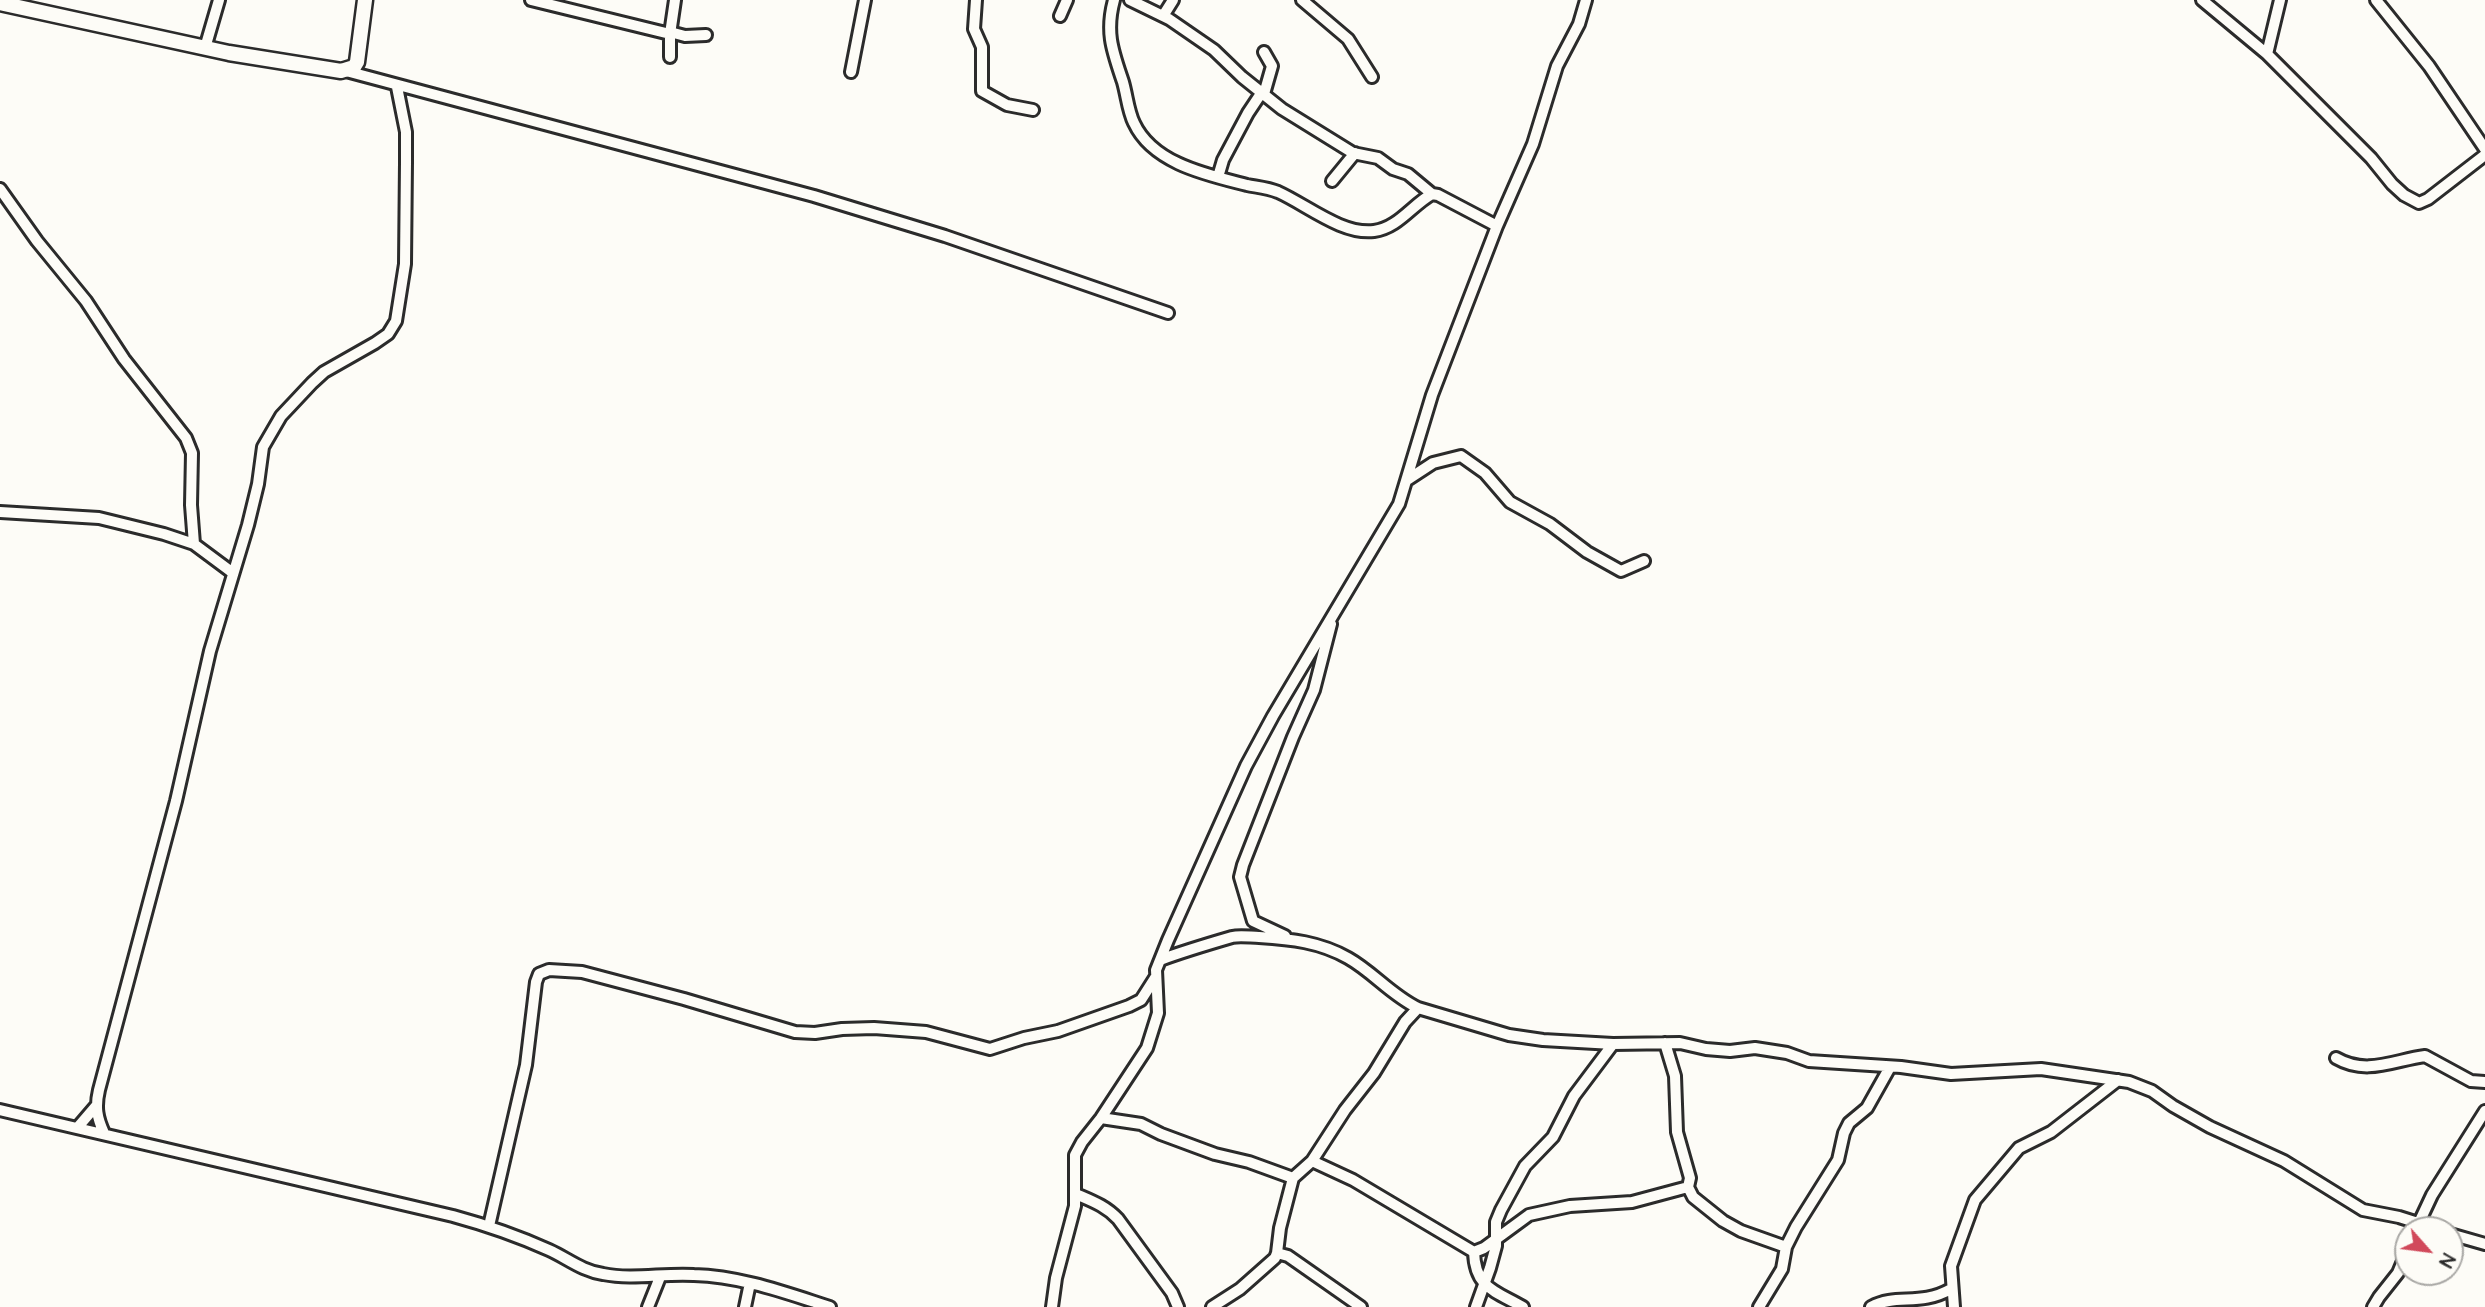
<!DOCTYPE html>
<html>
<head>
<meta charset="utf-8">
<style>
	body { margin:0 }
	#map { position:relative; width:2485px; height:1307px; overflow:hidden; background:#fdfcf7; font-family:"Architects Daughter",sans-serif }
	canvas { display:block }
	.north { position:absolute; left:2394px; top:1216px; width:70px; height:70px; box-sizing:border-box; background:#fdfcf7; border:2px solid #a9a8a5; border-radius:50%; rotate:118deg; font-size:19px; font-weight:700; line-height:28px; text-align:center; color:#2b2b2b }
	.north::after { content:''; display:block; margin:auto; width:24px; height:32px; background:#d1495b; clip-path:polygon(50% 0,100% 100%,50% 72%,0 100%) }
</style>
</head>
<body>
<div id="map">
<canvas width="2485" height="1307"></canvas>
<div class="north">N</div>
</div>
<script>
const ctx = document.querySelector('canvas').getContext('2d');
ctx.lineJoin = 'round';
function stroke(path, color, width, dash) { ctx.strokeStyle = color; ctx.lineWidth = width; ctx.lineCap = dash ? 'butt' : 'round'; ctx.setLineDash(dash || []); ctx.stroke(path); }
const minor = new Path2D(`
	M 531,0 L 670,34
	M 976,0 L 974,29 L 982,47 L 982,91 L 1007,105 L 1033,110
	M 1114,0 C 1105,33 1113,52 1123,82 C 1127,96 1128,111 1134,123 C 1153,164 1208,175 1247,185 C 1257,187 1268,188 1278,192 C 1307,205 1342,235 1374,231 C 1398,228 1412,205 1432,194 L 1438,195 L 1497,226
	M 1130,0 L 1169,19 L 1214,50 L 1242,77 L 1282,109 L 1353,153 L 1378,158 L 1393,169 L 1408,174 L 1432,194
	M 1302,0 L 1348,39 L 1372,77
	M 2202,0 L 2267,54 L 2371,158 L 2392,184 L 2404,195 L 2419,203 L 2428,199 L 2485,155
	M 2376,0 L 2429,66 L 2485,149
	M 1060,16 L 1067,0
	M 1163,16 L 1173,0
	M 670,32 L 685,36 L 706,35
	M 205,48 L 219,0
	M 1264,52 L 1272,66 L 1264,94
	M 2267,54 L 2280,0
	M 670,57 L 670,34 L 675,0
	M 346,71 L 814,196 L 945,236 L 1168,313
	M 851,72 L 865,0
	M 1218,177 L 1223,160 L 1248,113 L 1262,92
	M 1332,181 L 1355,153
	M 0,189 L 37,241 L 86,301 L 124,359 L 186,438 L 192,453 L 191,505 L 194,544
	M 1407,480 L 1433,463 L 1461,456 L 1485,473 L 1510,502 L 1550,524 L 1587,552 L 1621,571 L 1644,561
	M 0,512 L 99,518 L 164,534 L 194,544 L 233,573
	M 1285,936 L 1253,921 L 1240,877 L 1243,865 L 1293,737 L 1314,690 L 1331,624
	M 1160,960 C 1184,951 1208,944 1232,937 C 1240,935 1251,937 1259,937 C 1291,939 1320,942 1348,958 C 1373,972 1391,995 1418,1008 L 1509,1035 L 1543,1040 L 1613,1044 L 1680,1043 L 1706,1049 L 1730,1051 L 1755,1048 L 1787,1053 L 1809,1061 L 1901,1067 L 1951,1074 L 2041,1069 L 2129,1082 L 2152,1091 L 2173,1106 L 2210,1127 L 2284,1161 L 2363,1210 L 2399,1217 L 2418,1223
	M 1665,1043 L 1675,1076 L 1677,1132 L 1690,1178 L 1688,1187 L 1693,1197 L 1723,1221 L 1741,1231 L 1786,1247
	M 2336,1058 C 2367,1076 2394,1060 2425,1056 L 2471,1081 L 2485,1082
	M 0,1110 L 453,1216 C 486,1225 518,1236 549,1250 C 567,1258 582,1271 603,1274 C 633,1280 663,1273 694,1275 C 740,1276 786,1293 830,1307
	M 1101,1118 L 1141,1124 L 1161,1134 L 1215,1154 L 1249,1162 L 1293,1178
	M 78,1127 L 96,1106
	M 104,1133 C 97,1118 95,1107 99,1090 L 176,801 L 210,651 L 248,525 L 258,484 L 263,447 L 281,416 L 312,383 L 324,372 L 375,343 L 388,334 L 396,321 L 405,264 L 406,162 L 406,132 L 397,87
	M 1312,1161 L 1353,1180 L 1474,1252 L 1484,1248 L 1529,1215 L 1570,1206 L 1632,1202 L 1688,1187
	M 1076,1194 C 1092,1201 1106,1206 1118,1219 L 1172,1293 L 1178,1307
	M 489,1226 L 526,1065 L 536,982 L 539,974 L 549,970 L 582,972 L 684,999 L 795,1032 L 815,1033 L 842,1029 L 874,1028 L 926,1032 L 990,1049 L 1024,1038 L 1058,1031 L 1129,1006 L 1141,1000 L 1155,978
	M 2417,1227 L 2432,1195 L 2485,1111
	M 2426,1227 L 2437,1230
	M 2450,1234 L 2485,1244
	M 1474,1252 C 1475,1288 1495,1291 1523,1307
	M 1277,1253 L 1288,1256 L 1361,1307
	M 648,1307 L 660,1277
	M 745,1307 L 750,1283
	M 1052,1307 L 1056,1278 L 1075,1206 L 1075,1155 L 1082,1142 L 1101,1118 L 1147,1048 L 1158,1013 L 1156,970 L 1168,940 L 1246,766 L 1273,716 L 1399,504 L 1432,395 L 1497,226 L 1533,144 L 1557,66 L 1579,24 L 1586,0
	M 1212,1307 L 1240,1289 L 1275,1258 L 1277,1253 L 1280,1228 L 1293,1178 L 1312,1161 L 1345,1110 L 1374,1073 L 1405,1022 L 1418,1008
	M 1476,1307 L 1490,1268 L 1496,1246 L 1496,1222 L 1501,1210 L 1525,1166 L 1553,1137 L 1574,1096 L 1613,1044
	M 1759,1307 L 1782,1269 L 1786,1247 L 1796,1227 L 1838,1160 L 1844,1133 L 1849,1123 L 1867,1108 L 1890,1067
	M 1871,1307 C 1897,1293 1919,1307 1951,1289
	M 1954,1307 L 1951,1266 L 1975,1200 L 2019,1148 L 2051,1132 L 2118,1080
	M 2373,1307 L 2379,1297 L 2398,1273 L 2408,1249`);
const tertiary = new Path2D(`
	M 0,3 L 229,53 L 341,71 L 354,67 L 357,62 L 365,0`);
stroke(minor, '#2b2b2b', 16);
stroke(tertiary, '#2b2b2b', 19);
stroke(minor, '#fdfcf7', 10);
stroke(tertiary, '#fdfcf7', 14);
</script>
</body>
</html>
